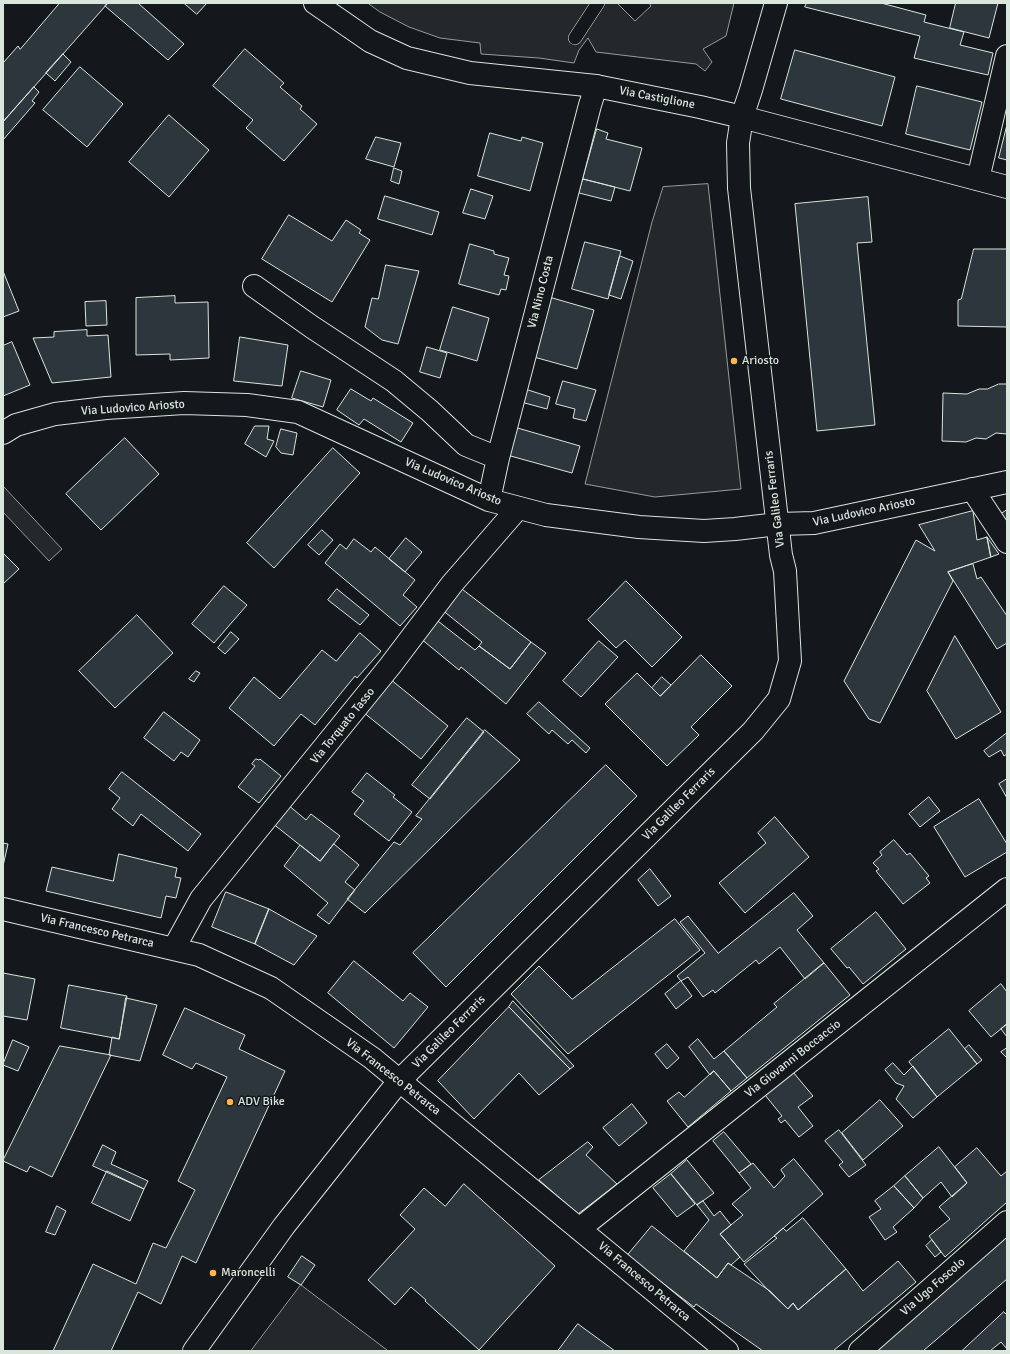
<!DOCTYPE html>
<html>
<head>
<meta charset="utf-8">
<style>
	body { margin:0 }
	#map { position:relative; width:1010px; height:1354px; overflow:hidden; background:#14181c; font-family:Signika,sans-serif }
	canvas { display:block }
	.frame { position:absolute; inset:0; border:4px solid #d8e6dc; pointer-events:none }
</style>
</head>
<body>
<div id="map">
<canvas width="1010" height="1354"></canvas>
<div class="frame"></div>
</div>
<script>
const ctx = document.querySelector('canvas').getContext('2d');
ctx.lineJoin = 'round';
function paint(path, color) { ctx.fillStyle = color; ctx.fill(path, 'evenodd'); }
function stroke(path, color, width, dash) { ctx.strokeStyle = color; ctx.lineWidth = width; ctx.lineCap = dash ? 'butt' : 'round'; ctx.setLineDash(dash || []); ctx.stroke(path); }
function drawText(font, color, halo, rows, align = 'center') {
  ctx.font = font + ' Signika,sans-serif'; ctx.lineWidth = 3; ctx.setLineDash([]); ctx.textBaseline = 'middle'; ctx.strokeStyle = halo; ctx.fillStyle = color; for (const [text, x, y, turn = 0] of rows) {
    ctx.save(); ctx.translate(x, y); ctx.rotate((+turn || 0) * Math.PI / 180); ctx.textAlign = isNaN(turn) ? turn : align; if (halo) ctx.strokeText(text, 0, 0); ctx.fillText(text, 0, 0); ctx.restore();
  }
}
const parking = new Path2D(`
	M 368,3 L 619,3 L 618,4 L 635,21 L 651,6 L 649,3 L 734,3 L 726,36 L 703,49 L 712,62 L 705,71 L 696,64 L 596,52 L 588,38 L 579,50 L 574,63 L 539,58 L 481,54 L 480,43 L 440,38 L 409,27 L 380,12 Z
	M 708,184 L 741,489 L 655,497 L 585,484 L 652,222 L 663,187 Z
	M 3,486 L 62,549 L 49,561 L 3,512 Z
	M 301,1285 L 387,1350 L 386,1351 L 251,1351 Z`);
const building = new Path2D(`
	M 60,3 L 108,3 L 3,122 L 3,63 L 18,46 L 20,49 Z
	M 108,3 L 138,3 L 184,44 L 168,60 L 105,6 Z
	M 184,3 L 207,3 L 197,14 Z
	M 807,3 L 881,3 L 926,15 L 924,22 L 964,32 L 960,45 L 993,53 L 988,75 L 914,58 L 920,36 L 805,7 Z
	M 956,3 L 998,3 L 989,38 L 950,28 Z
	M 245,49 L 284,83 L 280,87 L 302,106 L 300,109 L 317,124 L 284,161 L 246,128 L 253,120 L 213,86 Z
	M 795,50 L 895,77 L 882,126 L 781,99 Z
	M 63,54 L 71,62 L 55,81 L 46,73 Z
	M 80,67 L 123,104 L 87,147 L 43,110 Z
	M 917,86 L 982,102 L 970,150 L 906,134 Z
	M 34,87 L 39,92 L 32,101 L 35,103 L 3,140 L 3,122 Z
	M 169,115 L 209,150 L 169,197 L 129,162 Z
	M 1007,125 L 1007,160 L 999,158 Z
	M 597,129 L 608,133 L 606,139 L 642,148 L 630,191 L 583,179 Z
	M 490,133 L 521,141 L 522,137 L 543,143 L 530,191 L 478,176 Z
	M 376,137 L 401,143 L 394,167 L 366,159 Z
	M 394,168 L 402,171 L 399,184 L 391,181 Z
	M 583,179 L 615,187 L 611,201 L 579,193 Z
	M 471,189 L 493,196 L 485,219 L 463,213 Z
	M 385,196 L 439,212 L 432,235 L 378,219 Z
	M 868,197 L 872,242 L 857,243 L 875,425 L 817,431 L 795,204 Z
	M 289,215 L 332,241 L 346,220 L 361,230 L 359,233 L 370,240 L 332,302 L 262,259 Z
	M 585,242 L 621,251 L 608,299 L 572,289 Z
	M 470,244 L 494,251 L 494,254 L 509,258 L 504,275 L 509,276 L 506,290 L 501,289 L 499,295 L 459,284 Z
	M 974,249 L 1007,249 L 1007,327 L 958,326 L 958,300 L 961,299 Z
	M 620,256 L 633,261 L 621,299 L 609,295 Z
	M 386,265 L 419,271 L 398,344 L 382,340 L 365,327 L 372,298 L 378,299 Z
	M 3,271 L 19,311 L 3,317 Z
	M 175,296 L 175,303 L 208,302 L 209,358 L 170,360 L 170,354 L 136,355 L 136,298 Z
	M 549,297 L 594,310 L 577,369 L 534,357 Z
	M 106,301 L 107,325 L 86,326 L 85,302 Z
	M 453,307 L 489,318 L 477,361 L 440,350 Z
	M 87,330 L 87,336 L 108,335 L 111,377 L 52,383 L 33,338 L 54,337 L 54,332 Z
	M 240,337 L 288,345 L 282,386 L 234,381 Z
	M 12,342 L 30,385 L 3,396 L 3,346 Z
	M 427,347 L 447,353 L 440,378 L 420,372 Z
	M 301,371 L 331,380 L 323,407 L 292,398 Z
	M 563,381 L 596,390 L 586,421 L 573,418 L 575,409 L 556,404 Z
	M 999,384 L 1007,384 L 1007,434 L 996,433 L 986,439 L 976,438 L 966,442 L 942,441 L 943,393 L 967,394 L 979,389 L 987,389 Z
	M 351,389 L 371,401 L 373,398 L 413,423 L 401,442 L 364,419 L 359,425 L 337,410 Z
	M 525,389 L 550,397 L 547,409 L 521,402 Z
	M 255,426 L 269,426 L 267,439 L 274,441 L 266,457 L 245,444 Z
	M 514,427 L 580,446 L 572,473 L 507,455 Z
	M 281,429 L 297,433 L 293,455 L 281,453 L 276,447 Z
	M 125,438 L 159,474 L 101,530 L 66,494 Z
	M 333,448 L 360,473 L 274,568 L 247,543 Z
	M 1007,510 L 1007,522 L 1001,514 Z
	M 973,511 L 977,540 L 987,537 L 991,557 L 948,572 L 953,581 L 880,723 L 869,719 L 844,681 L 916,540 L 935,551 L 919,525 Z
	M 322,530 L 333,540 L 319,555 L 308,545 Z
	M 987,537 L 999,554 L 991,557 Z
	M 406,538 L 422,552 L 405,572 L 389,559 Z
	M 354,539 L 371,552 L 375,547 L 415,580 L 403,595 L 417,607 L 400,626 L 325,563 L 340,544 L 346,549 Z
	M 3,553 L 19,569 L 3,584 Z
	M 973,564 L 977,579 L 981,577 L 1007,616 L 1007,643 L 997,649 L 948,572 Z
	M 626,581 L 682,637 L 652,667 L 625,640 L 616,648 L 588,620 Z
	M 224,586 L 247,605 L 214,643 L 192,624 Z
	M 458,586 L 531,642 L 510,669 L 479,646 L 482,642 L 441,609 Z
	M 337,589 L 369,615 L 360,625 L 328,600 Z
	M 137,615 L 173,653 L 115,708 L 79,671 Z
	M 434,618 L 475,650 L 479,646 L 510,669 L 531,642 L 546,653 L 506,704 L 461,667 L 459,670 L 420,638 Z
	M 231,632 L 239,639 L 225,654 L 218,648 Z
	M 360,633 L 381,651 L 357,678 L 355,676 L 315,725 L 301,714 L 274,746 L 229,708 L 254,677 L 280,699 L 322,650 L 336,661 Z
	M 955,636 L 1001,712 L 956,739 L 927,691 Z
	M 599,641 L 618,657 L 581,697 L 563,681 Z
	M 701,655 L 732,686 L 691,727 L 699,735 L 667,766 L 605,704 L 637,673 L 660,696 Z
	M 196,671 L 200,673 L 194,682 L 189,679 Z
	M 662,677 L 671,685 L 660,696 L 652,688 Z
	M 390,679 L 448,726 L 421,759 L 363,712 Z
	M 539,702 L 590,748 L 586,753 L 572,740 L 568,744 L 552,730 L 549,734 L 527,714 Z
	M 164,712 L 200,740 L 188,757 L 181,752 L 174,761 L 144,738 Z
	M 467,718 L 484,732 L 430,799 L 412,785 Z
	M 485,730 L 520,760 L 365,913 L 347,899 L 394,842 L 400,845 L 422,819 L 416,816 Z
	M 1007,733 L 1007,754 L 1004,756 L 1001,750 L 989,757 L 984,751 Z
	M 256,759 L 259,760 L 260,759 L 281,776 L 259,803 L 238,787 L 255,766 L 252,764 Z
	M 606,765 L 637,796 L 446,987 L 413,953 Z
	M 122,772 L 201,834 L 188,851 L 141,814 L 133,826 L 112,809 L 120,798 L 109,789 Z
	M 367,773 L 395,795 L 393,797 L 412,812 L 389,841 L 354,814 L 364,801 L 352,792 Z
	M 1007,779 L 1007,798 L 999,784 Z
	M 929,797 L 940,811 L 920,827 L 909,814 Z
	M 979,799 L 1007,844 L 1007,852 L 965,877 L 934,827 Z
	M 287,804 L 306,820 L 311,814 L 340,836 L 320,861 L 272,823 Z
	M 775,817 L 809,857 L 745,913 L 719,883 L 766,843 L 758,833 Z
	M 894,840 L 907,855 L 910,853 L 929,876 L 926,878 L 930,883 L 903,904 L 876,871 L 879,869 L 873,863 L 882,855 L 880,852 Z
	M 3,843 L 8,844 L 3,866 Z
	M 334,844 L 359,865 L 345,882 L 355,890 L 329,924 L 317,915 L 328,903 L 284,866 L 300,845 L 320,861 Z
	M 119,854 L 177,868 L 175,877 L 181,878 L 176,898 L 166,896 L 161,918 L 46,891 L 52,867 L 113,881 Z
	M 650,869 L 671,896 L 658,906 L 638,880 Z
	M 226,892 L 269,909 L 255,944 L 212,927 Z
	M 794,893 L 813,916 L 797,930 L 824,963 L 805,979 L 780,947 L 759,964 L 756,960 L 715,993 L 713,990 L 703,997 L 688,977 L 681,981 L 677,976 L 705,953 L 680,922 L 688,916 L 718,953 Z
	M 269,909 L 317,936 L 294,965 L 255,944 Z
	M 876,912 L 906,949 L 863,984 L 849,967 L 847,968 L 831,949 Z
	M 675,919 L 700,950 L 568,1054 L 511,994 L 539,966 L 572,999 Z
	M 354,961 L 403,1001 L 410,993 L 428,1007 L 394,1048 L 328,993 Z
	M 824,963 L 850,995 L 747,1078 L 724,1051 L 777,1007 L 774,1004 Z
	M 3,973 L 35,979 L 27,1020 L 3,1016 Z
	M 681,981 L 692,996 L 676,1009 L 665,994 Z
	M 1001,984 L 1007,992 L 1007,1024 L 991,1037 L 969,1011 Z
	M 69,985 L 127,996 L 119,1039 L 61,1028 Z
	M 126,998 L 157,1005 L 140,1061 L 109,1055 L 112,1037 L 119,1039 Z
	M 513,1001 L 574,1066 L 570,1069 L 509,1007 Z
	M 509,1007 L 570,1069 L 539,1095 L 519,1073 L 474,1119 L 438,1081 Z
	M 185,1008 L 245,1035 L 239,1049 L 285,1071 L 196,1263 L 182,1256 L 161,1304 L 138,1292 L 111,1351 L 53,1351 L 93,1264 L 136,1284 L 153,1243 L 166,1248 L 195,1190 L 178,1181 L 227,1077 L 196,1063 L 192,1069 L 163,1055 Z
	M 1007,1024 L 1007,1037 L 1001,1029 Z
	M 949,1029 L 977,1064 L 937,1097 L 909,1062 Z
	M 698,1039 L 714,1059 L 724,1051 L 747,1078 L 731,1091 L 714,1071 L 710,1075 L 689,1047 Z
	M 13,1040 L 29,1047 L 18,1071 L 3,1065 Z
	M 667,1044 L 679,1058 L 667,1069 L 655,1054 Z
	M 969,1045 L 982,1060 L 977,1064 L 965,1049 Z
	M 60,1046 L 111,1055 L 52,1177 L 30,1166 L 27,1172 L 3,1161 Z
	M 1007,1048 L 1007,1058 L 1001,1052 Z
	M 893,1063 L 904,1075 L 913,1066 L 937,1097 L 913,1118 L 896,1099 L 904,1086 L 896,1083 L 885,1070 Z
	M 714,1071 L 731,1091 L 688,1127 L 667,1101 L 679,1092 L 684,1097 Z
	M 793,1072 L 813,1096 L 798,1107 L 813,1126 L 799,1137 L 785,1120 L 781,1123 L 778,1119 L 782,1116 L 765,1095 Z
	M 880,1100 L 903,1126 L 863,1160 L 842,1133 Z
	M 632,1104 L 647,1123 L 619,1146 L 603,1128 Z
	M 839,1130 L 866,1165 L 849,1177 L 839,1165 L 843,1162 L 825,1141 Z
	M 724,1132 L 751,1164 L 739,1173 L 713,1141 Z
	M 588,1142 L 593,1147 L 586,1155 L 617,1184 L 578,1214 L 539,1180 Z
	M 103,1145 L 116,1152 L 111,1164 L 148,1181 L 144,1189 L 93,1166 Z
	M 939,1147 L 967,1183 L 952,1197 L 941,1182 L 923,1198 L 905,1176 Z
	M 977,1148 L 1001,1176 L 1007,1171 L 1007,1202 L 945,1257 L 929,1236 L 950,1219 L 939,1207 L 967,1183 L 955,1167 Z
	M 794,1159 L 823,1194 L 744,1262 L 720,1234 L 743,1215 L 732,1204 L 751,1188 L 739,1173 L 753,1163 L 774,1188 L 785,1176 L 781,1170 Z
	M 687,1160 L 714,1193 L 697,1205 L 671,1174 Z
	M 107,1171 L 144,1189 L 130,1221 L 92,1203 Z
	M 671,1174 L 695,1204 L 677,1217 L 653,1188 Z
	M 905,1176 L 923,1198 L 914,1208 L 894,1186 Z
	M 464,1184 L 555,1266 L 479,1350 L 425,1301 L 426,1300 L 411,1287 L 395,1305 L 368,1280 L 415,1229 L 400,1215 L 424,1188 L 445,1206 Z
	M 894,1186 L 914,1208 L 893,1227 L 897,1232 L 885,1240 L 869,1217 L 881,1209 L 875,1201 Z
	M 703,1201 L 714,1216 L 720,1211 L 731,1225 L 720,1234 L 740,1257 L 731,1265 L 728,1263 L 717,1278 L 684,1251 L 709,1220 L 697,1205 Z
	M 57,1206 L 66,1211 L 55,1235 L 46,1232 Z
	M 803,1218 L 846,1269 L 798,1310 L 793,1303 L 788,1309 L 768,1290 L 744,1264 L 777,1238 L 774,1236 L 783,1228 L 786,1231 Z
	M 652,1226 L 717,1278 L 728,1263 L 770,1291 L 788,1309 L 793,1303 L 798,1310 L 846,1269 L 863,1291 L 898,1261 L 916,1282 L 833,1351 L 763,1351 L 696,1304 L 694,1307 L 627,1256 Z
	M 1007,1236 L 1007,1279 L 923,1351 L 868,1351 Z
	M 932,1240 L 941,1252 L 935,1257 L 926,1246 Z
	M 302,1256 L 315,1265 L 301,1285 L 288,1277 Z
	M 1004,1312 L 1007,1315 L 1007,1349 L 1001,1342 L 990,1351 L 962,1351 Z
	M 578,1324 L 615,1351 L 558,1351 Z`);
const service = new Path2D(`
	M 575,38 L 598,3`);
const minor = new Path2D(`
	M 978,179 L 1007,56
	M 254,286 L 312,327 L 394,381 L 430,411 L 466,445 L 498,458
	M 3,433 L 16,425 L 55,414 L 106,408 L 184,403 L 247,405 L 298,412 L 489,500 L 546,515 L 639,527 L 704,531 L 735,529 L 778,524 L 814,523 L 1007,482
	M 972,489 L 1007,542
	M 489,500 L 498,458 L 590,105 L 596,86
	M 3,909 L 199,955 L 271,988 L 372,1058 L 727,1351
	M 174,948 L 201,899 L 390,666 L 452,584 L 518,508
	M 579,1229 L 1007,889
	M 860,1351 L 1007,1222`);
const tertiary = new Path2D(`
	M 776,3 L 751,90 L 742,117 L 1007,187`);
const secondary = new Path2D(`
	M 194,1351 L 284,1226 L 399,1081 L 753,731 L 779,699 L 790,661 L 785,571 L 781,555 L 739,188 L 738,143 L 742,117 L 700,107 L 596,86 L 470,73 L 407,58 L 370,41 L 315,3`);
const markers = [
	[734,361,4,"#ffb74d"],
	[230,1102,4,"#ffb74d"],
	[213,1273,4,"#ffb74d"]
];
const streetNames = [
	["Via Castiglione",657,98,11],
	["Via Nino Costa",541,292,-76],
	["Via Ludovico Ariosto",133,408,-4],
	["Via Ludovico Ariosto",453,482,23],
	["Via Galileo Ferraris",775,499,-97],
	["Via Ludovico Ariosto",864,512,-12],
	["Via Torquato Tasso",343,726,-51],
	["Via Galileo Ferraris",679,804,-45],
	["Via Francesco Petrarca",97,931,13],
	["Via Galileo Ferraris",449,1032,-45],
	["Via Giovanni Boccaccio",793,1059,-38],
	["Via Francesco Petrarca",393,1077,38],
	["Via Francesco Petrarca",644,1282,40],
	["Via Ugo Foscolo",933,1287,-41]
];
const poiNames = [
	["Ariosto",742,361],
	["ADV Bike",238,1102],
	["Maroncelli",221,1273]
];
paint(parking, '#24282b');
stroke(parking, '#939e99', 1);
paint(building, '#2c363c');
stroke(building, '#d8e6dc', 1);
stroke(service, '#d8e6dc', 14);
stroke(minor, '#d8e6dc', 24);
stroke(tertiary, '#d8e6dc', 24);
stroke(secondary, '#d8e6dc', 24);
stroke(service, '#14181c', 13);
stroke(minor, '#14181c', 22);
stroke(tertiary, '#14181c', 22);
stroke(secondary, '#14181c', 22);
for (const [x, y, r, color] of markers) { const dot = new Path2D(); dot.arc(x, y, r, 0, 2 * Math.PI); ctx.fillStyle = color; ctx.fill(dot); stroke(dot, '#14181c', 1.5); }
drawText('12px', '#d8e6dc', '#14181c', streetNames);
drawText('12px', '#d8e6dc', '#14181c', poiNames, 'left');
</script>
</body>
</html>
